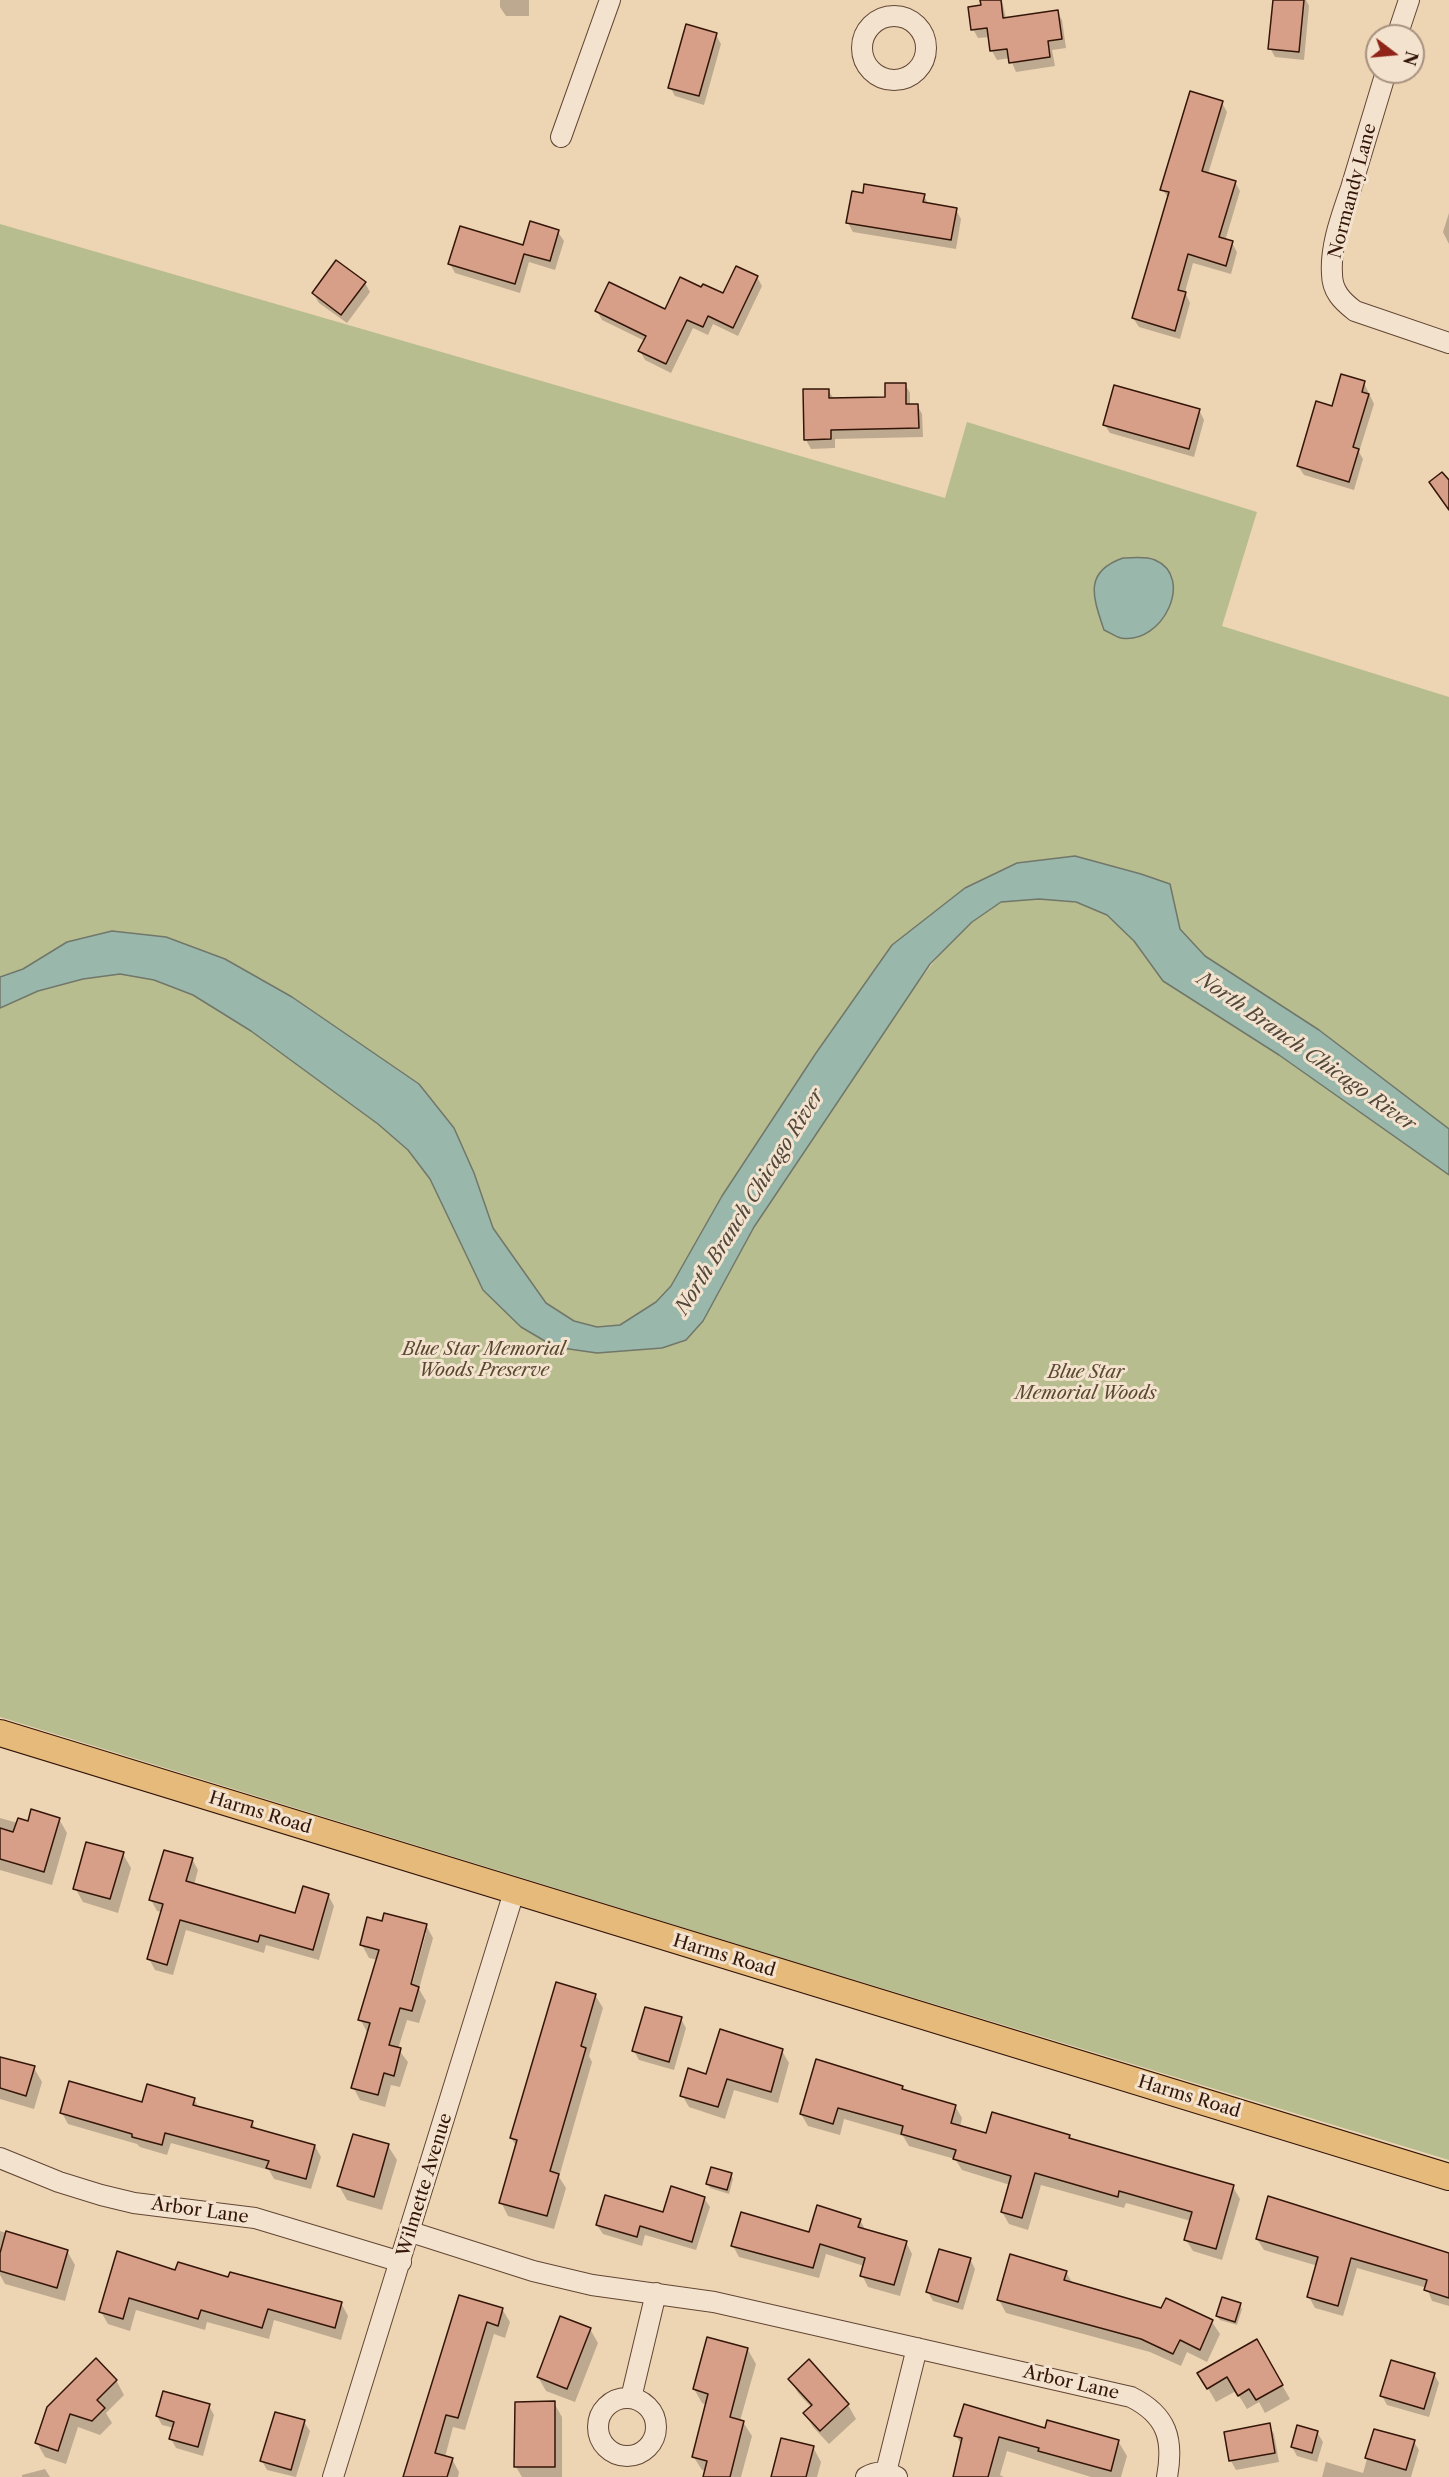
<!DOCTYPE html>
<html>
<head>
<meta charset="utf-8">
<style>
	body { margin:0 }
	#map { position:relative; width:1449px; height:2477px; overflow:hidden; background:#edd4b3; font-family:"Libre Caslon Text",serif }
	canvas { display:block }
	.north { position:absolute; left:1365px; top:24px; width:60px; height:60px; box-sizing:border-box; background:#f3e3ce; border:2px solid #a7917f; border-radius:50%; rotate:106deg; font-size:16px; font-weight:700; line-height:24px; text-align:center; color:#341609 }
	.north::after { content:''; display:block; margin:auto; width:21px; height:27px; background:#8f2418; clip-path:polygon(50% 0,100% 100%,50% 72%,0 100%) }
</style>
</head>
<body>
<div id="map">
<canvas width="1449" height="2477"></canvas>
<div class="north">N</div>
</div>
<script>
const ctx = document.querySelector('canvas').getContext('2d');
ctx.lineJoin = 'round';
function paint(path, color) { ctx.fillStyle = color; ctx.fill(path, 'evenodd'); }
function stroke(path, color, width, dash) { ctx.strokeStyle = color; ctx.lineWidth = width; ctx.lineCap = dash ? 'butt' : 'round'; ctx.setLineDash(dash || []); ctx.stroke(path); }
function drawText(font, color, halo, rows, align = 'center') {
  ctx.font = font + ' "Libre Caslon Text",serif'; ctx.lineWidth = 6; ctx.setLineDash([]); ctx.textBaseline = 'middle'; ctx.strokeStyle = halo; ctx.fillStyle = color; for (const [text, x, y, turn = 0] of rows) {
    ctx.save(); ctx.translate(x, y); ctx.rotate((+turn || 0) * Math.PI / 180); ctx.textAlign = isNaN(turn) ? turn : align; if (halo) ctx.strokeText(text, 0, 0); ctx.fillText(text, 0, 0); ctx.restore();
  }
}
const green = new Path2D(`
	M 0,224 L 945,498 L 967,422 L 1257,512 L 1222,626 L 1449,697 L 1449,2160 L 753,1949 L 0,1717 ZM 1075,856 L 1107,915 C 1097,911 1087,906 1077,903 C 1064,899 1012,898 1000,903 C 956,923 919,981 893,1020 L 965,888 L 1017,863 Z`);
const water = new Path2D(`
	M 1123,558 C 1134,558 1145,556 1155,560 C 1195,577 1163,645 1121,638 C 1116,637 1109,632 1104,630 C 1093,597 1083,572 1123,558 Z
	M 1075,856 L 1141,874 L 1170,884 L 1180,929 L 1205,956 L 1319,1030 L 1449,1129 L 1449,1175 L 1279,1055 L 1163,981 L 1134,941 L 1107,915 L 1076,902 L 1039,899 L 1001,902 L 972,922 L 930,964 L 754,1227 L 703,1321 L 686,1340 L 662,1348 L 597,1353 L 555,1347 L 521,1327 L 483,1290 L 430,1179 L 408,1150 L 378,1124 L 251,1031 L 193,995 L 154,980 L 120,974 L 83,979 L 38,991 L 0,1008 L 0,977 L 23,969 L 67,942 L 112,931 L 166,937 L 225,959 L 292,997 L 419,1084 L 454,1128 L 474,1173 L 493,1228 L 546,1303 L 574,1321 L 597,1327 L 620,1325 L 656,1302 L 671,1286 L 722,1196 L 816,1053 L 892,945 L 965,888 L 1017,863 Z`);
const shadow = new Path2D(`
	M 500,0 L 529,0 L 529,16 L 506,16 L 500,7 Z
	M 982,0 L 1002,0 L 1006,19 L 1057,11 L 1062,20 L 1066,48 L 1052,50 L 1055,66 L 1016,72 L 1010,58 L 997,60 L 992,51 L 990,37 L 978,38 L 973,29 L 983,6 Z
	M 1275,0 L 1306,0 L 1309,6 L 1304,60 L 1275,57 L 1270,48 Z
	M 716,35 L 721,44 L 704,105 L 675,96 L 670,87 Z
	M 1222,103 L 1227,112 L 1208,174 L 1235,182 L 1240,191 L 1225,241 L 1232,243 L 1237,252 L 1231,274 L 1193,263 L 1185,292 L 1190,303 L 1180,339 L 1139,327 L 1133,318 L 1169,199 L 1162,189 Z
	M 924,196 L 929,205 L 956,210 L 961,219 L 956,249 L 853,232 L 848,223 Z
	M 1449,213 L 1449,244 L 1443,232 Z
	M 558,232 L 564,241 L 555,270 L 529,262 L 520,293 L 455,273 L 450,264 L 524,247 Z
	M 757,277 L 762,286 L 738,336 L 713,324 L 708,335 L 693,328 L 671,373 L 645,360 L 640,351 L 645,341 L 602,320 L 597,311 L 665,311 L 702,289 L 724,295 Z
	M 365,283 L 370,292 L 347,323 L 319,303 L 313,293 Z
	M 1364,383 L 1374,404 L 1359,452 L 1363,459 L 1354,490 L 1304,475 L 1298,466 L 1333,407 Z
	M 905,384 L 910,393 L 910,405 L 917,405 L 922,414 L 923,437 L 835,439 L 835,448 L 811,449 L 806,440 L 828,390 L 834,399 L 887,398 Z
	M 1199,410 L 1204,420 L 1194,457 L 1110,433 L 1104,424 Z
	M 0,1818 L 18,1823 L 59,1819 L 67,1833 L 52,1885 L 0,1870 Z
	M 123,1854 L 131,1868 L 118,1913 L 83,1902 L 75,1888 Z
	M 192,1859 L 198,1870 L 194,1885 L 296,1915 L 328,1895 L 334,1906 L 319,1960 L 266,1945 L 264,1953 L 186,1930 L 173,1975 L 155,1970 L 149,1959 L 162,1912 L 157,1911 L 151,1900 Z
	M 383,1923 L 426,1925 L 433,1938 L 419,1989 L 426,2001 L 419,2023 L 407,2020 L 398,2049 L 408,2062 L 400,2087 L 391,2085 L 385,2107 L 360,2100 L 353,2087 L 367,2032 L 360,2019 L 378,1960 L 369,1958 L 362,1945 ZM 423,1933 L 426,1933 L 410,1992 L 407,1991 Z
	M 595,1995 L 603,2008 L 589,2056 L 592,2062 L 559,2177 L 566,2188 L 554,2229 L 508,2216 L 501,2202 L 517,2147 L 511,2138 Z
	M 681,2019 L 686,2028 L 674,2070 L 639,2060 L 634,2051 Z
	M 782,2051 L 789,2063 L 778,2103 L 734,2090 L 725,2119 L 689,2107 L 682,2095 L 707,2076 Z
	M 0,2058 L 34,2068 L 42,2082 L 34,2109 L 0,2099 Z
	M 902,2088 L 904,2091 L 955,2106 L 962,2118 L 960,2127 L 987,2135 L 1069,2136 L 1072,2140 L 1233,2187 L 1240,2199 L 1222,2260 L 1193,2251 L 1186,2240 L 1191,2221 L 1126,2203 L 1124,2208 L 1041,2185 L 1028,2230 L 1009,2224 L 1002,2212 L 1010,2185 L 962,2170 L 955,2159 L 909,2146 L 903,2136 L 844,2119 L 840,2135 L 808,2126 L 801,2114 Z
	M 194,2099 L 199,2108 L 252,2122 L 256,2130 L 315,2146 L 321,2157 L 311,2189 L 274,2179 L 269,2170 L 171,2143 L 167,2155 L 140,2147 L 137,2144 L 68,2124 L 62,2113 Z
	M 388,2146 L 397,2160 L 382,2210 L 347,2200 L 339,2186 Z
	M 731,2175 L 733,2179 L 729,2194 L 710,2188 L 708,2184 Z
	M 704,2198 L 710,2207 L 696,2250 L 645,2235 L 642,2246 L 603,2234 L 597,2225 L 664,2213 Z
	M 860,2220 L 866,2231 L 906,2242 L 912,2254 L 900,2296 L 868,2287 L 862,2275 L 864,2266 L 826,2254 L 819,2278 L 739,2257 L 733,2246 L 810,2233 Z
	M 0,2231 L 67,2251 L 75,2265 L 65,2301 L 5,2284 L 0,2275 Z
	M 1257,2239 L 1449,2254 L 1449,2306 L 1432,2301 L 1427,2288 L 1357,2268 L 1343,2316 L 1315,2308 L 1309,2297 L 1318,2266 L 1264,2250 Z
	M 970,2259 L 975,2269 L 963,2310 L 933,2301 L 928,2292 Z
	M 176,2272 L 229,2278 L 341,2303 L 348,2316 L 341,2340 L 274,2320 L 269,2339 L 207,2322 L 205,2330 L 136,2310 L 130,2331 L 108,2324 L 101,2312 Z
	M 1066,2272 L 1073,2284 L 1212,2322 L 1220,2334 L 1207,2362 L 1187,2352 L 1181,2366 L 1150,2352 L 1006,2313 L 999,2300 Z
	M 460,2297 L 502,2309 L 510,2322 L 505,2338 L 494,2334 L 465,2430 L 453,2427 L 445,2457 L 452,2459 L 459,2472 L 458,2477 L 405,2477 Z
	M 1240,2305 L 1242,2309 L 1237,2325 L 1220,2320 L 1217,2316 Z
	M 590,2329 L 598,2343 L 575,2402 L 546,2391 L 538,2377 Z
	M 1257,2341 L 1290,2399 L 1265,2413 L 1259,2402 L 1247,2409 L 1236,2391 L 1216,2402 L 1199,2373 Z
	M 748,2350 L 756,2364 L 740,2421 L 743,2422 L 752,2436 L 741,2477 L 726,2477 L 702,2470 L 693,2456 L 707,2405 L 702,2403 L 694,2389 Z
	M 1434,2374 L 1439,2383 L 1429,2417 L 1387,2405 L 1382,2396 Z
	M 790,2379 L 848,2405 L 856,2419 L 829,2444 L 813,2427 L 805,2413 L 811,2407 L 798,2393 Z
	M 116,2380 L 124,2395 L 106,2413 L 112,2423 L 100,2435 L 78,2427 L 66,2464 L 45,2457 L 37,2443 L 48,2408 Z
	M 554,2403 L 562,2417 L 562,2477 L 522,2477 L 516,2467 Z
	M 209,2406 L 214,2415 L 203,2456 L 176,2448 L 171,2439 L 174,2428 L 162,2425 L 157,2416 Z
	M 304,2422 L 310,2431 L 296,2477 L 267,2470 L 262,2461 Z
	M 1269,2425 L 1274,2434 L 1279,2462 L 1236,2470 L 1231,2461 L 1226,2433 Z
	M 1046,2429 L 1118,2441 L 1127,2456 L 1121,2477 L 1091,2477 L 1007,2451 L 1000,2475 L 1004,2477 L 955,2477 L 962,2445 L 956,2436 Z
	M 1375,2431 L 1414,2442 L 1419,2450 L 1411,2477 L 1322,2477 L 1326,2462 L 1363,2473 Z
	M 1317,2432 L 1323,2442 L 1317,2462 L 1297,2456 L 1292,2447 Z
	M 813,2447 L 821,2462 L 817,2477 L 773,2477 Z
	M 45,2469 L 50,2477 L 22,2477 L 22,2475 Z`);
const building = new Path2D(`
	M 980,0 L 1001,0 L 1003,18 L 1058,10 L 1062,39 L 1048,41 L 1050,57 L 1009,63 L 1007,49 L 990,51 L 987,28 L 971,30 L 968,7 L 981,5 Z
	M 1273,0 L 1304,0 L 1299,52 L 1268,49 Z
	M 686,24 L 717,33 L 699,96 L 668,88 Z
	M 1190,91 L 1223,101 L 1202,171 L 1236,181 L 1219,237 L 1233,241 L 1226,266 L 1188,254 L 1178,290 L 1186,292 L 1175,331 L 1132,318 L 1169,192 L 1160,190 Z
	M 864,184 L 925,194 L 923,202 L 957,208 L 951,240 L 846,223 L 852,191 L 863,193 Z
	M 530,221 L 559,230 L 550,261 L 524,254 L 515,284 L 448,264 L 460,226 L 523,245 Z
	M 336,260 L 366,282 L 341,315 L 312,293 Z
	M 736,266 L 758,276 L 733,328 L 708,316 L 703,327 L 687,320 L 666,364 L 638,351 L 646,336 L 595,311 L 609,282 L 665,309 L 680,277 L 701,287 L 703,284 L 723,293 Z
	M 1341,374 L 1365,381 L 1362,392 L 1369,394 L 1353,447 L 1359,449 L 1349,482 L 1297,466 L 1316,401 L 1332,406 Z
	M 885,383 L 906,383 L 906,404 L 918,404 L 919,428 L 831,430 L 831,439 L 804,440 L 803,389 L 829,389 L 829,398 L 885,397 Z
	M 1114,385 L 1200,409 L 1189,449 L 1103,425 Z
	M 1442,472 L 1449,480 L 1449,510 L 1429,482 Z
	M 31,1809 L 60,1818 L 44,1872 L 0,1859 L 0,1828 L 13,1832 L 18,1818 L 28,1821 Z
	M 86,1842 L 124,1852 L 110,1899 L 73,1889 Z
	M 164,1850 L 193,1858 L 186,1881 L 295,1913 L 303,1886 L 329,1894 L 313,1950 L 260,1935 L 258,1942 L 180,1920 L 167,1965 L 147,1959 L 163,1904 L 149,1900 Z
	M 384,1913 L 427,1924 L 411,1984 L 419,1987 L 412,2011 L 400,2008 L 389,2045 L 401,2048 L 394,2076 L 384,2073 L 378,2095 L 351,2088 L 370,2023 L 358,2020 L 379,1950 L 360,1945 L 367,1917 L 382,1921 Z
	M 556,1982 L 596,1994 L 581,2046 L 586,2048 L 550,2171 L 559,2174 L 547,2216 L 499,2203 L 517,2140 L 510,2138 Z
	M 645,2007 L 682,2017 L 669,2062 L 632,2051 Z
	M 720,2029 L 783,2049 L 771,2092 L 727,2079 L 718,2107 L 680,2096 L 688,2068 L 706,2074 Z
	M 0,2057 L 35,2066 L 26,2096 L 0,2088 Z
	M 816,2059 L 903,2086 L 902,2089 L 956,2105 L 951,2123 L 986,2133 L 992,2112 L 1070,2135 L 1069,2138 L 1234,2185 L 1216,2249 L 1184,2240 L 1192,2212 L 1119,2191 L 1118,2197 L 1035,2173 L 1022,2218 L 1001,2212 L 1011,2176 L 953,2159 L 956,2150 L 901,2134 L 903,2126 L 838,2108 L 833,2124 L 800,2114 Z
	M 69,2081 L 142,2102 L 147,2084 L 195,2098 L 193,2105 L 253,2121 L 251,2127 L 315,2145 L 306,2179 L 266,2168 L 269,2161 L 165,2133 L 162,2145 L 132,2137 L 132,2134 L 60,2113 Z
	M 353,2134 L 389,2144 L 374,2197 L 337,2186 Z
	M 711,2167 L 732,2173 L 727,2190 L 706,2184 Z
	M 671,2186 L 705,2197 L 692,2242 L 640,2226 L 637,2237 L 596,2225 L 605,2195 L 663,2212 Z
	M 1268,2196 L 1449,2253 L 1449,2298 L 1424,2290 L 1427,2280 L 1351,2258 L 1338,2306 L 1307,2297 L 1318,2257 L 1256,2239 Z
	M 817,2205 L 861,2219 L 858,2227 L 907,2241 L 894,2285 L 860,2276 L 865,2258 L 820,2244 L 813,2268 L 731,2246 L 741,2212 L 809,2232 Z
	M 6,2231 L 68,2250 L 57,2288 L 0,2271 L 0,2253 Z
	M 939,2249 L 971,2258 L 958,2302 L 926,2292 Z
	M 117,2251 L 175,2270 L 178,2262 L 228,2277 L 230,2272 L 342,2302 L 335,2328 L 268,2309 L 262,2328 L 201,2310 L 198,2319 L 129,2298 L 123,2319 L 99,2312 Z
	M 1010,2254 L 1067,2271 L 1064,2280 L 1161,2308 L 1166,2298 L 1213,2320 L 1200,2350 L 1180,2340 L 1173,2354 L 1141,2339 L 997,2300 Z
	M 459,2295 L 503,2308 L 498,2326 L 487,2322 L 458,2418 L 446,2415 L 435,2453 L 453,2458 L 447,2477 L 403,2477 Z
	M 1222,2297 L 1241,2303 L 1235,2322 L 1216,2316 Z
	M 560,2316 L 591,2328 L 567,2389 L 537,2377 Z
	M 707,2337 L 748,2348 L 730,2417 L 744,2421 L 730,2477 L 703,2477 L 707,2461 L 692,2457 L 708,2394 L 693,2389 Z
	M 1257,2339 L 1283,2385 L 1256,2400 L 1249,2389 L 1238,2396 L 1227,2377 L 1207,2389 L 1197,2373 Z
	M 96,2358 L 117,2380 L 97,2400 L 105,2408 L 92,2421 L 70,2414 L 58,2451 L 35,2443 L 47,2407 Z
	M 809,2359 L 849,2404 L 820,2431 L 803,2413 L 812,2405 L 788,2379 Z
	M 1391,2360 L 1435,2373 L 1424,2409 L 1380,2396 Z
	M 163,2391 L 210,2404 L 198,2447 L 169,2439 L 174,2422 L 156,2416 Z
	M 555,2401 L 555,2467 L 514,2467 L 515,2402 Z
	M 964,2404 L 1045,2428 L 1047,2420 L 1119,2440 L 1111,2471 L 1038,2451 L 1039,2448 L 999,2437 L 988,2477 L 953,2477 L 962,2438 L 954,2436 Z
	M 275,2412 L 305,2420 L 291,2470 L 260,2461 Z
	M 1270,2423 L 1275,2453 L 1229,2461 L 1224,2432 Z
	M 1297,2425 L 1318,2431 L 1312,2453 L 1291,2447 Z
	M 1374,2429 L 1415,2440 L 1406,2470 L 1365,2458 Z
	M 781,2438 L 814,2446 L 806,2477 L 771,2477 Z`);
const minor = new Path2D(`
	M862 48a32 32 0 1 1 64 0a32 32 0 1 1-64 0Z
	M 1397,36 L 1409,0
	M 1386,72 C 1374,111 1363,149 1351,188 C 1342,215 1330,245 1332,274 C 1332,291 1342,301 1355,311 L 1449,343
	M 561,137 L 610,0
	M 0,2158 L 59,2182 L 101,2195 L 134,2203 L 255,2218 L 401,2262
	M 411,2232 L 533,2271 L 592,2285 L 714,2302 L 1131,2397 C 1167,2415 1174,2439 1167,2477
	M598 2427a29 29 0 1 1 58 0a29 29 0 1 1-58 0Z
	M 631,2398 L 656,2293
	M 886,2472 L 917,2348
	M 333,2477 L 514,1892
	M 866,2477 C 876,2471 887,2471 897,2477`);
const major = new Path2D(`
	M 0,1733 L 1449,2177`);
const streetNames = [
	["Normandy Lane",1353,191,-75],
	["Harms Road",260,1813,17],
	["Harms Road",724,1956,17],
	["Harms Road",1189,2097,17],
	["Wilmette Avenue",425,2185,-73],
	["Arbor Lane",200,2211,8],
	["Arbor Lane",1071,2383,13]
];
const parkNames = [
	["Blue Star Memorial",484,1350],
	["Woods Preserve",484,1371],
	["Blue Star",1086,1373],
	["Memorial Woods",1086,1394]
];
const waterNames = [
	["North Branch Chicago River",1306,1052,35],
	["North Branch Chicago River",750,1202,-58]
];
paint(green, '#b7bd8e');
paint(water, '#99b8ab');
stroke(water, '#71776a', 1.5);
paint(shadow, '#0003');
paint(building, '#d79e88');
stroke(building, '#341609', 1.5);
stroke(minor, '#624634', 22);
stroke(major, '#341609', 28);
stroke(minor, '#f3e3ce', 20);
stroke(major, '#e6ba7a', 26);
drawText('18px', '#341609', '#f3e3ce', streetNames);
drawText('italic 18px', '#5b4831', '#f3e3ce', parkNames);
drawText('italic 20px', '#52473a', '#f3e3ce', waterNames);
</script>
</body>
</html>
